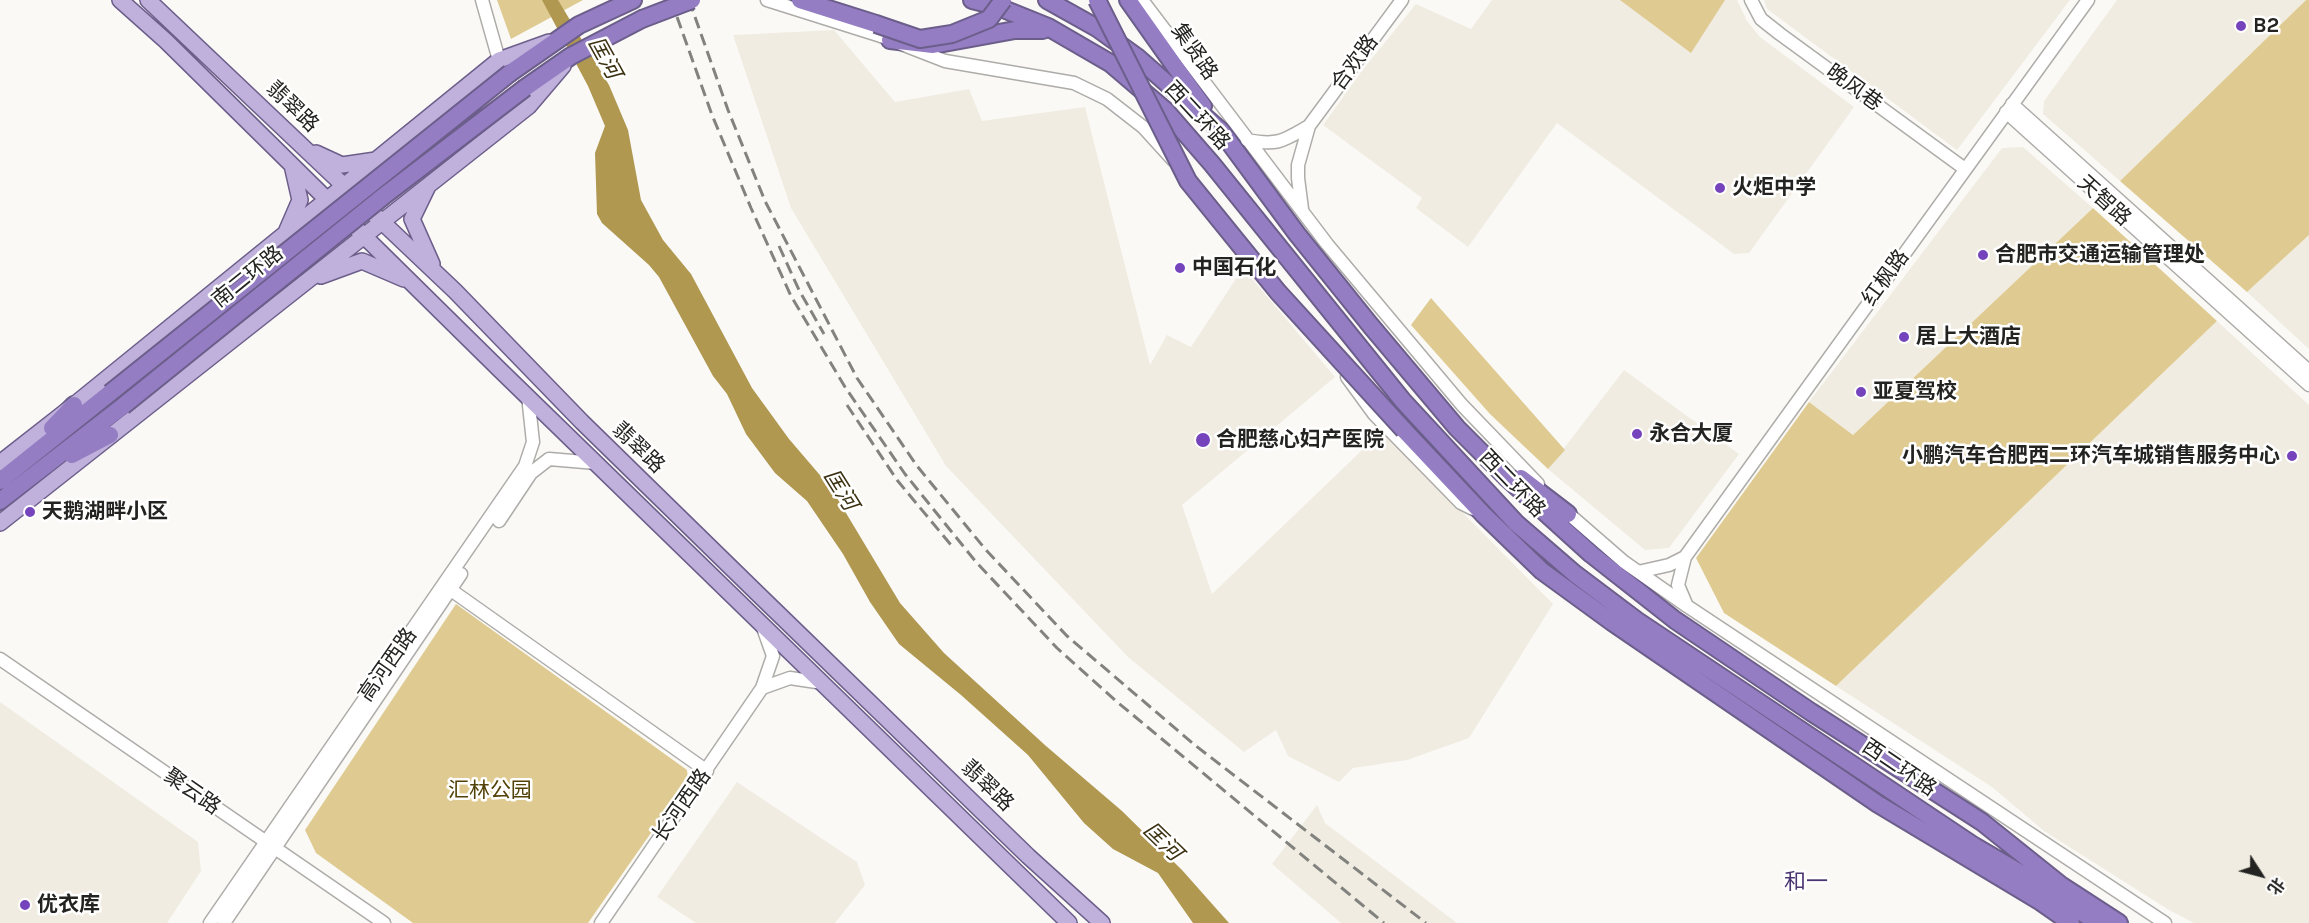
<!DOCTYPE html>
<html>
<head>
<meta charset="utf-8">
<style>
	body { margin:0 }
	#map { position:relative; width:2309px; height:923px; overflow:hidden; background:#faf9f6; font-family:Karla,"Noto Sans SC",sans-serif }
	canvas { display:block }
	.north { position:absolute; left:2231px; top:845px; width:60px; height:60px; -webkit-text-stroke:4px #fff; paint-order:stroke; rotate:126deg; font-size:16px; font-weight:700; line-height:24px; text-align:center; color:#232321 }
	.north::after { content:''; display:block; margin:auto; width:21px; height:27px; background:#232321; clip-path:polygon(50% 0,100% 100%,50% 72%,0 100%) }
</style>
</head>
<body>
<div id="map">
<canvas width="2309" height="923"></canvas>
<div class="north">北</div>
</div>
<script>
const ctx = document.querySelector('canvas').getContext('2d');
ctx.lineJoin = 'round';
function paint(path, color) { ctx.fillStyle = color; ctx.fill(path, 'evenodd'); }
function stroke(path, color, width, dash) { ctx.strokeStyle = color; ctx.lineWidth = width; ctx.lineCap = dash ? 'butt' : 'round'; ctx.setLineDash(dash || []); ctx.stroke(path); }
function drawText(font, color, halo, rows, align = 'center') {
  ctx.font = font + ' Karla,"Noto Sans SC",sans-serif'; ctx.lineWidth = 5; ctx.setLineDash([]); ctx.textBaseline = 'middle'; ctx.strokeStyle = halo; ctx.fillStyle = color; for (const [text, x, y, turn = 0] of rows) {
    ctx.save(); ctx.translate(x, y); ctx.rotate((+turn || 0) * Math.PI / 180); ctx.textAlign = isNaN(turn) ? turn : align; if (halo) ctx.strokeText(text, 0, 0); ctx.fillText(text, 0, 0); ctx.restore();
  }
}
const built = new Path2D(`
	M 1492,0 L 1737,0 L 1747,21 L 1760,37 L 1854,107 L 1749,253 L 1734,254 L 1557,123 L 1468,247 L 1416,208 L 1422,198 L 1323,125 L 1361,72 L 1416,4 L 1471,29 Z
	M 1764,0 L 2070,0 L 1957,150 L 1767,9 Z
	M 2117,0 L 2306,0 L 2120,181 L 2043,114 L 2044,101 Z
	M 834,30 L 895,102 L 969,89 L 982,121 L 1085,107 L 1150,365 L 1167,335 L 1191,347 L 1243,268 L 1335,377 L 1182,505 L 1212,594 L 1382,431 L 1553,604 L 1469,738 L 1407,760 L 1353,768 L 1339,782 L 1288,756 L 1276,730 L 1244,752 L 1128,657 L 946,466 L 791,208 L 733,35 Z
	M 2023,147 L 2093,208 L 1853,435 L 1809,402 L 2002,148 Z
	M 2309,235 L 2309,349 L 2247,292 Z
	M 2217,321 L 2309,405 L 2309,923 L 2194,923 L 2169,910 L 2044,831 L 1992,787 L 1836,686 Z
	M 1624,370 L 1739,454 L 1669,548 L 1645,550 L 1548,469 Z
	M 0,702 L 198,842 L 201,871 L 167,923 L 0,923 Z
	M 737,782 L 857,862 L 865,885 L 835,923 L 696,923 L 657,897 Z
	M 1317,805 L 1325,823 L 1457,923 L 1341,923 L 1272,864 Z`);
const green = new Path2D(`
	M 497,0 L 583,0 L 511,39 Z
	M 1620,0 L 1725,0 L 1691,53 Z
	M 2306,0 L 2309,0 L 2309,235 L 2247,292 L 2120,181 Z
	M 2093,208 L 2217,321 L 1836,686 L 1724,613 L 1696,558 L 1809,402 L 1853,435 Z
	M 1431,298 L 1565,450 L 1548,469 L 1490,414 L 1411,325 Z
	M 456,604 L 687,770 L 688,780 L 588,923 L 413,923 L 316,853 L 305,830 Z`);
const water = new Path2D(`
	M 542,0 L 558,0 L 609,85 L 628,130 L 641,200 L 663,240 L 691,274 L 752,388 L 789,439 L 831,488 L 900,603 L 944,653 L 1046,746 L 1122,811 L 1182,870 L 1229,923 L 1193,923 L 1158,873 L 1113,849 L 1084,823 L 1028,755 L 961,695 L 899,644 L 870,602 L 843,554 L 807,501 L 775,473 L 746,434 L 727,394 L 713,376 L 659,277 L 649,265 L 602,223 L 597,214 L 595,153 L 605,126 L 588,86 Z`);
const minor = new Path2D(`
	M 482,0 L 499,60
	M 767,0 L 878,35 L 945,61 L 1074,83 L 1107,99 L 1143,127 L 1173,160
	M 1142,0 L 1327,244 L 1462,405 L 1538,484
	M 1751,0 L 1761,19 L 1780,34 L 1965,169
	M 2012,104 L 2309,371
	M 2006,112 L 2309,385
	M 1247,140 C 1278,146 1283,141 1309,126
	M 1302,209 L 1298,178 L 1298,165 L 1309,126 L 1402,0
	M 1347,377 L 1374,414 L 1461,503 L 1473,509
	M 1563,509 L 1624,562 L 1687,606 L 2165,923
	M 499,521 L 531,473 L 549,459 L 596,463
	M 1638,572 L 1669,565 L 1685,557
	M 451,590 L 707,771
	M 1686,604 L 1678,585 L 1685,557 L 2088,0
	M 762,625 L 773,656 L 762,688 L 790,678 L 823,683
	M 0,659 L 384,923
	M 210,923 L 525,466 L 533,442 L 528,396
	M 224,923 L 461,574
	M 601,923 L 762,688`);
const major = new Path2D(`
	M 120,0 L 166,41 L 500,370 L 1069,923
	M 148,0 L 455,291 L 582,422 L 756,592 L 1028,856 L 1102,923
	M 316,153 L 342,165 L 376,160
	M 427,188 L 412,219 L 432,264
	M 287,230 L 300,200 L 292,165
	M 321,276 L 362,261 L 404,279
	M 0,463 L 74,405 L 499,60 L 549,42
	M 0,523 L 529,106 L 563,66`);
const highway = new Path2D(`
	M 800,0 L 876,24
	M 972,0 L 996,6 L 1048,27 L 1110,63 L 1165,110 L 1212,164 L 1403,401 L 1516,523 L 1575,574 L 1636,620 L 1974,846 L 2056,894 L 2097,923
	M 1047,0 L 1097,28 L 1137,57 L 1221,131 L 1297,234 L 1371,326 L 1457,428 L 1506,477 L 1591,554 L 1675,620 L 1811,712 L 1982,822 L 2062,886 L 2119,923
	M 1128,0 L 1203,106
	M 890,40 L 933,45 L 1015,30 L 1043,30
	M 510,73 L 579,25 L 633,0
	M 525,88 L 571,56 L 642,19
	M 52,428 L 74,405
	M 1404,430 L 1483,514 L 1542,571 L 1612,622 L 1878,804 L 2041,902 L 2071,923
	M 72,455 L 110,435
	M 1521,478 L 1568,514
	M 0,481 L 110,393
	M 0,501 L 123,406`);
const rail = new Path2D(`
	M 671,0 L 712,115 L 751,208 L 791,296 L 845,387 L 905,474 L 976,562 L 1057,648 L 1116,701 L 1384,923
	M 689,0 L 728,110 L 765,201 L 857,378 L 917,466 L 986,550 L 1067,636 L 1196,746 L 1426,923
	M 779,246 L 799,290 L 824,334
	M 847,405 L 897,480 L 951,545`);
const highwayBridge = new Path2D(`
	M 1097,0 L 1188,181 L 1278,292 L 1404,430
	M 642,19 L 692,0
	M 876,24 L 920,39 L 952,34 L 989,19 L 1003,0
	M 110,393 L 510,73
	M 123,406 L 385,195 L 525,88`);
const markers = [
	[2241,26,6,"#7544bc"],
	[1720,188,6,"#7544bc"],
	[1983,255,6,"#7544bc"],
	[1180,268,6,"#7544bc"],
	[1904,337,6,"#7544bc"],
	[1861,392,6,"#7544bc"],
	[1637,434,6,"#7544bc"],
	[1203,440,8,"#7544bc"],
	[2292,456,6,"#7544bc"],
	[30,512,6,"#7544bc"],
	[25,905,6,"#7544bc"]
];
const poiNames = [
	["B2",2253,26],
	["火炬中学",1732,188],
	["合肥市交通运输管理处",1995,255],
	["中国石化",1192,268],
	["居上大酒店",1916,337],
	["亚夏驾校",1873,392],
	["永合大厦",1649,434],
	["合肥慈心妇产医院",1216,440],
	["小鹏汽车合肥西二环汽车城销售服务中心",2280,456,"right"],
	["天鹅湖畔小区",42,512],
	["优衣库",37,905]
];
const streetNames = [
	["集贤路",1194,52,55],
	["合欢路",1355,63,-54],
	["晚风巷",1854,88,36],
	["翡翠路",292,107,44],
	["西二环路",1197,116,47],
	["天智路",2104,201,42],
	["南二环路",248,277,-39],
	["红枫路",1886,278,-54],
	["翡翠路",638,448,44],
	["西二环路",1512,484,46],
	["高河西路",388,665,-55],
	["西二环路",1899,768,34],
	["翡翠路",987,786,44],
	["聚云路",192,792,35],
	["长河西路",682,806,-55]
];
const parkNames = [
	["汇林公园",490,791]
];
const waterNames = [
	["匡河",604,58,61],
	["匡河",840,490,58],
	["匡河",1162,842,44]
];
const neighbourhoodNames = [
	["和一",1806,883]
];
paint(built, '#f0ece1');
paint(green, '#dfcb91');
paint(water, '#b09850');
stroke(minor, '#adaca9', 15);
stroke(major, '#6c5e8a', 18);
stroke(highway, '#6c5e8a', 20);
stroke(minor, '#fff', 12);
stroke(major, '#bfb1db', 15);
stroke(highway, '#947dc3', 16);
stroke(rail, '#82827f', 3, [12, 6]);
stroke(highwayBridge, '#6c5e8a', 20, []);
stroke(highwayBridge, '#947dc3', 16);
for (const [x, y, r, color] of markers) { const dot = new Path2D(); dot.arc(x, y, r, 0, 2 * Math.PI); ctx.fillStyle = color; ctx.fill(dot); stroke(dot, '#fff', 2); }
drawText('bold 21px', '#232321', '#fff', poiNames, 'left');
drawText('21px', '#232321', '#fff', streetNames);
drawText('21px', '#534207', '#fff', parkNames);
drawText('italic 22px', '#3c3111', '#fff', waterNames);
drawText('22px', '#4b3571', '#fff', neighbourhoodNames);
</script>
</body>
</html>
